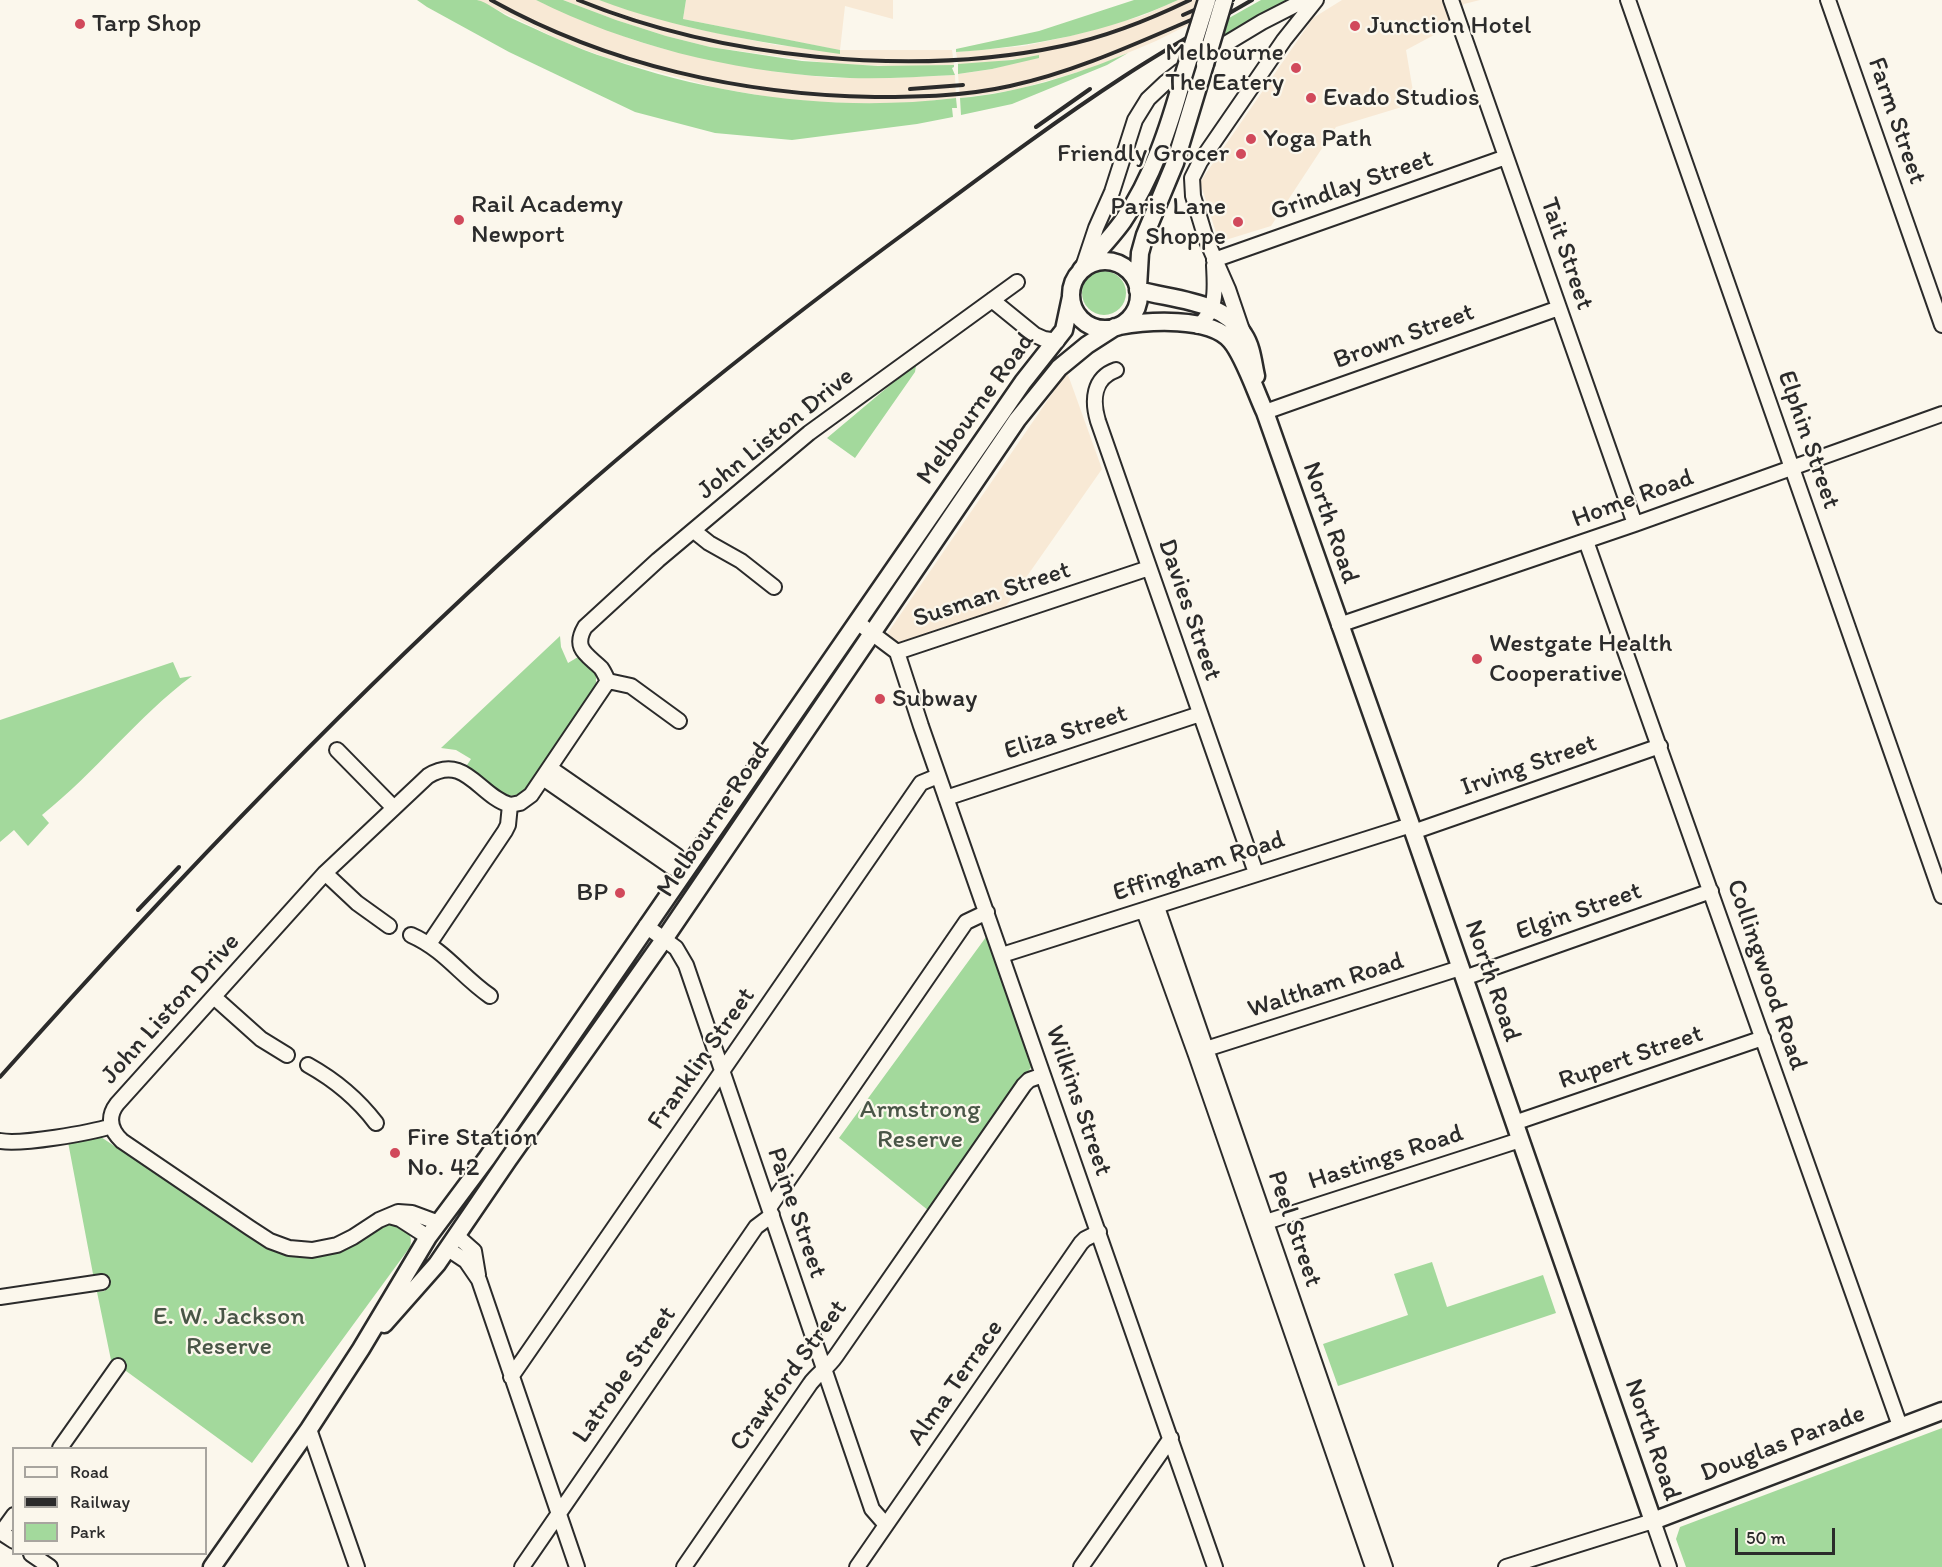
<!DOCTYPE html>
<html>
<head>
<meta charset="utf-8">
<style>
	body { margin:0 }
	#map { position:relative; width:1942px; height:1567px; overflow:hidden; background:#fbf7ec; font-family:Itim,sans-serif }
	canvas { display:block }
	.legend { position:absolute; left:12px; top:1447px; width:195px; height:108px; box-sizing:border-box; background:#fbf7ec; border:2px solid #a8a59f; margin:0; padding:8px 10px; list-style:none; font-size:18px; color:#2b2b2b }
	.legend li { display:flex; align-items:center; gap:12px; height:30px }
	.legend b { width:30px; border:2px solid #a8a59f }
	.scale { position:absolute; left:1735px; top:1528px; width:100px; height:27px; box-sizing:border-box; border:3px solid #2b2b2b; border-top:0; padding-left:8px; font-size:18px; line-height:21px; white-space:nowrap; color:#2b2b2b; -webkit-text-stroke:4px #fbf7ec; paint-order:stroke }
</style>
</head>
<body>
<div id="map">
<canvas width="1942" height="1567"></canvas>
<ul class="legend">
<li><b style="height:8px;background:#fbf7ec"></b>Road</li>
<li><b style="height:8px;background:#2b2b2b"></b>Railway</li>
<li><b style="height:16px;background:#a3d99c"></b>Park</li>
</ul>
<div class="scale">50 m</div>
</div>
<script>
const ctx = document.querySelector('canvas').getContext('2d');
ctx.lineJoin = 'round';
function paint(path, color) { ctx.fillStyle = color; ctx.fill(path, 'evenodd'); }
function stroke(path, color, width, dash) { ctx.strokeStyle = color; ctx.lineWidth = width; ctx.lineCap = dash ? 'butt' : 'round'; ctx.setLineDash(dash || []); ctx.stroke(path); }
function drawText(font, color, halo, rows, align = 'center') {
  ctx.font = font + ' Itim,sans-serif'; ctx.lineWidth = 4.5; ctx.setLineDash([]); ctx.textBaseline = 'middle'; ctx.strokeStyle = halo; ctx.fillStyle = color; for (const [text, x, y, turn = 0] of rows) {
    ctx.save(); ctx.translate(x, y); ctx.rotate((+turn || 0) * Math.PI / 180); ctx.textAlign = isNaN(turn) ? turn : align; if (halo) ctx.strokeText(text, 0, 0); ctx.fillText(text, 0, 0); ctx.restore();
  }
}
const built = new Path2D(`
	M 477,0 L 536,0 L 589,23 L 637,41 L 668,50 L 777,72 L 832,78 L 892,78 L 955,75 L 956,98 L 921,102 L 878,104 L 816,102 L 775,98 L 717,88 L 610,59 L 564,42 Z
	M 563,0 L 599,0 L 693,28 L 776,45 L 839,50 L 683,19 L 686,0 L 893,0 L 893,19 L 845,6 L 840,50 L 952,50 L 954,65 L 915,67 L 834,64 L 710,47 L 666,36 L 616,20 Z
	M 1178,0 L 1197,0 L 1190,24 L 1156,41 L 1092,68 L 1015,90 L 960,98 L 958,74 L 992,69 L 1039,56 L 978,64 L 958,64 L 956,52 L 1024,46 L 1066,37 L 1142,16 Z
	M 1342,0 L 1480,0 L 1464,4 L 1449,27 L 1406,50 L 1415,103 L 1336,127 L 1271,226 L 1219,242 L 1200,182 L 1313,18 Z
	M 1067,372 L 1102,469 L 1004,609 L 900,644 L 887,634 Z`);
const green = new Path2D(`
	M 417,0 C 433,0 462,0 477,0 C 487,2 499,12 509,17 C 542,32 575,48 610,59 C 721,97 840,112 956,98 L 957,108 L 952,108 L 953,117 L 917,124 L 792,140 L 715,133 L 635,112 L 509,52 L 427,7 Z
	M 536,0 L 563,0 L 616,20 L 666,36 L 710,47 L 802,61 L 878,66 L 954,65 L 954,67 L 952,68 L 955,75 C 914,77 872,80 831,77 C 730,71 626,45 536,0 Z
	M 599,0 L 686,0 L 683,19 L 840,50 L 840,54 C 758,42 676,29 599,0 Z
	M 1134,0 L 1178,0 C 1109,32 1032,47 956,52 L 956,49 L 1039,31 Z
	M 1261,0 L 1288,0 L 1223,40 L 1229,18 Z
	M 1128,53 L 1107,65 L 1012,104 L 961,115 L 960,98 C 1018,93 1075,75 1128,53 Z
	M 1039,55 L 1039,58 L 992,69 L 958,74 L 958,64 L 1012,60 Z
	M1082 293a22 22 0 1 1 44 0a22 22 0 1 1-44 0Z
	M 914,365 L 916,366 L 915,372 L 855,458 L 827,438 Z
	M 560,636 L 561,647 L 568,663 L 578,657 L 596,674 L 596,686 L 528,786 L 521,794 L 510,796 L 499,791 L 467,765 L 471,759 L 456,750 L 441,748 Z
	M 173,662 L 180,678 L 192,676 C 137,717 96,772 42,815 L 49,823 L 28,846 L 14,830 L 0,842 L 0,720 Z
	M 989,933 L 1032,1066 L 929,1211 L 839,1138 Z
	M 101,1137 L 253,1240 L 284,1255 L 302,1257 L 328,1254 L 350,1246 L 388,1223 L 394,1222 C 405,1229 414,1233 410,1247 L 252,1463 L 111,1360 L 97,1292 L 105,1291 L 102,1274 L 93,1274 L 68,1142 Z
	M 1432,1262 L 1447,1307 L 1543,1275 L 1556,1313 L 1338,1386 L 1323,1344 L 1408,1315 L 1394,1274 Z
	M 1942,1428 L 1942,1567 L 1686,1567 L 1676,1539 L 1680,1527 Z`);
const minor = new Path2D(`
	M 1451,0 L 1635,524
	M 1628,0 L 1942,896
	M 1828,0 L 1942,325
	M 1214,260 L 1506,157
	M 1084,264 L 1096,228 L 1112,192 L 1135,120 L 1148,99 L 1165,83 L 1179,72 L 1262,22 L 1305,0
	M 992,300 L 1035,335 L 1044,339 L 1057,341
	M 1198,326 C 1218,310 1215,288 1214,265
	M 1243,333 L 1228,289 L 1206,239 L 1193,196 L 1192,178 L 1200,162 L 1284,40 L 1316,0
	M 1116,370 C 1093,378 1092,401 1098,421 L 1256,873
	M 1265,412 L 1559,308
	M 694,531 L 709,543 L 741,561 L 774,587
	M 1586,541 L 1900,1426
	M 857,622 L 897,652 L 1149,568
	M 1339,625 L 1635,524 L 1942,414
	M 897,652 L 921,726 L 1215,1567
	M 679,721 L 631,686 L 608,681 C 606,677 604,672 601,668 C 588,655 572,649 585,627 L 658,560 L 809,433 L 1017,282
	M 337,750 L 394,808
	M 550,768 L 677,856 L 686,870
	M 543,778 L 673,868 L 686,870
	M 946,798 L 1200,714
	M 1413,832 L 1660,746
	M 325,873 L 357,903 L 389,926
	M 1157,907 L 1385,1567
	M 1144,911 L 1196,1055 L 1373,1567
	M 646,926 L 676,948 L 686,965 L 872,1509 L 886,1525
	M 411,935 C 445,950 461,976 490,996
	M 429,944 L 505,831 L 508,825 L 510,805 L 520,803 L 531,795 L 608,681
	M 1002,955 L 1411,825
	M 1464,978 L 1711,891
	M 214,997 L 261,1039 L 287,1055
	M 1206,1049 L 1460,968
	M 308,1065 C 335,1080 357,1098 376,1123
	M 1514,1123 L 1763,1038
	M 0,1141 C 21,1145 90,1133 112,1126
	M 769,1208 L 966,922 L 987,912
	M 389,1216 L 400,1219 L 428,1237
	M 1266,1222 L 1520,1140
	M 439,1223 L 412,1213 L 398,1212 L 379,1220 L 353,1237 L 337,1245 L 312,1250 L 289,1248 L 270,1241 L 250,1228 L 122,1141 C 110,1130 107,1117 117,1104 L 325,873 L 428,776 C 465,753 479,796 510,805
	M 457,1236 L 474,1251 L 478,1275
	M 448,1249 L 466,1261 L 479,1280 L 577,1567
	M 0,1297 L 102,1282
	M 511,1377 L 921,783 L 938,776
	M 309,1429 L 357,1567
	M 60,1448 L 118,1366
	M 0,1532 L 14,1541
	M 1,1533 L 14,1515
	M 31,1554 L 50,1567
	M 522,1567 L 756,1227 L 772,1215
	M 684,1567 L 810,1384 C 818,1373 827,1369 836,1356 L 1024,1085 L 1029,1080 L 1043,1075
	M 857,1567 L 1081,1243 L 1085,1239 L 1099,1232
	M 1081,1567 L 1171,1438
	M 1506,1567 L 1653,1521 L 1669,1567`);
const major = new Path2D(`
	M1071 295a34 34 0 1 1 68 0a34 34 0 1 1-68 0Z
	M 1081,270 C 1095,254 1110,239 1123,221 C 1153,177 1169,127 1183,77
	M 1138,287 L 1140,253 L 1145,235 L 1175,163 L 1205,64
	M 1138,290 C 1174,300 1223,300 1244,335 C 1252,347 1253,363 1256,376
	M 1119,326 C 1147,321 1210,316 1231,341 C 1244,356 1256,393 1265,412 L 1411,825 L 1653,1521 L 1942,1411
	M 384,1324 L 437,1264 L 508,1160 L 665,938 L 1017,420 L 1059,368 L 1087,345 L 1115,327
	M 212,1567 L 309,1429 L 361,1349 L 428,1237 L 487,1158 L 1023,382 L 1064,330 L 1071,297`);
const rail = new Path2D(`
	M 491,0 C 607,65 743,95 875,97 C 921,97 965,96 1010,86 C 1075,72 1137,43 1198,17
	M 578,0 C 719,58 912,78 1062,46 C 1106,37 1149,20 1190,0
	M 1183,15 L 1217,0
	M 1192,25 L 1233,0
	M 910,89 L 963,85
	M 1036,127 L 1090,89
	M 138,910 L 179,867
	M 0,1077 C 168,888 343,705 531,535 C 652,425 781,324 913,227 C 982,176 1051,124 1123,77 C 1165,49 1209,25 1252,0`);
const majorBridge = new Path2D(`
	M 1205,64 L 1224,0
	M 1183,77 L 1207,0`);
const markers = [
	[80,24,6,"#d1495b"],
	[1355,26,6,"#d1495b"],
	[1296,68,6,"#d1495b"],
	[1311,98,6,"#d1495b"],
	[1251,139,6,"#d1495b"],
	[1241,154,6,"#d1495b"],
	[459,220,6,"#d1495b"],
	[1238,222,6,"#d1495b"],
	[1477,659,6,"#d1495b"],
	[880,699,6,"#d1495b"],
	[620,893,6,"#d1495b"],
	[395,1153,6,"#d1495b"]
];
const poiNames = [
	["Tarp Shop",92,24],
	["Junction Hotel",1367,26],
	["Melbourne",1284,53,"right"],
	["The Eatery",1284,83,"right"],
	["Evado Studios",1323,98],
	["Yoga Path",1263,139],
	["Friendly Grocer",1229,154,"right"],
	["Rail Academy",471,205],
	["Newport",471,235],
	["Paris Lane",1226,207,"right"],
	["Shoppe",1226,237,"right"],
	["Westgate Health",1489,644],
	["Cooperative",1489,674],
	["Subway",892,699],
	["BP",608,893,"right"],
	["Fire Station",407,1138],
	["No. 42",407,1168]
];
const streetNames = [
	["Farm Street",1896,121,71],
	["Grindlay Street",1352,186,-19],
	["Tait Street",1566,254,71],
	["Brown Street",1404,337,-20],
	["Melbourne Road",976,409,-54],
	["John Liston Drive",776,434,-39],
	["Elphin Street",1808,440,71],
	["Home Road",1633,499,-20],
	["North Road",1330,523,71],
	["Susman Street",992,595,-18],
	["Davies Street",1189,610,71],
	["Eliza Street",1066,733,-18],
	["Irving Street",1529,766,-19],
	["Melbourne Road",714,820,-56],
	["Effingham Road",1199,867,-18],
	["Elgin Street",1579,912,-19],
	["Collingwood Road",1766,975,71],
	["North Road",1492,981,71],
	["Waltham Road",1326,986,-18],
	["John Liston Drive",171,1009,-48],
	["Rupert Street",1631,1058,-19],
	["Franklin Street",702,1059,-55],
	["Wilkins Street",1078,1101,71],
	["Hastings Road",1386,1158,-18],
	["Paine Street",796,1213,71],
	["Peel Street",1294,1229,71],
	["Latrobe Street",625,1375,-55],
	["Crawford Street",789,1376,-54],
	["Alma Terrace",956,1383,-55],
	["North Road",1652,1440,71],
	["Douglas Parade",1783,1444,-21]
];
const parkNames = [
	["Armstrong",920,1110],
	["Reserve",920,1140],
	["E. W. Jackson",229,1317],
	["Reserve",229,1347]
];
paint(built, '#f8e9d5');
paint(green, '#a3d99c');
stroke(minor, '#2b2b2b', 18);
stroke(major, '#2b2b2b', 21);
stroke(minor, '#fbf7ec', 14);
stroke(major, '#fbf7ec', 16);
stroke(rail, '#2b2b2b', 4);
stroke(majorBridge, '#2b2b2b', 21, []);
stroke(majorBridge, '#fbf7ec', 16);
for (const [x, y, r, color] of markers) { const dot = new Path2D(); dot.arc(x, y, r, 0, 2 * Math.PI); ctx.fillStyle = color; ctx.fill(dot); stroke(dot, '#fbf7ec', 2); }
drawText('26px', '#2b2b2b', '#fbf7ec', poiNames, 'left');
drawText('26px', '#2b2b2b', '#fbf7ec', streetNames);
drawText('26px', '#495647', '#fbf7ec', parkNames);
</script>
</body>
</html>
